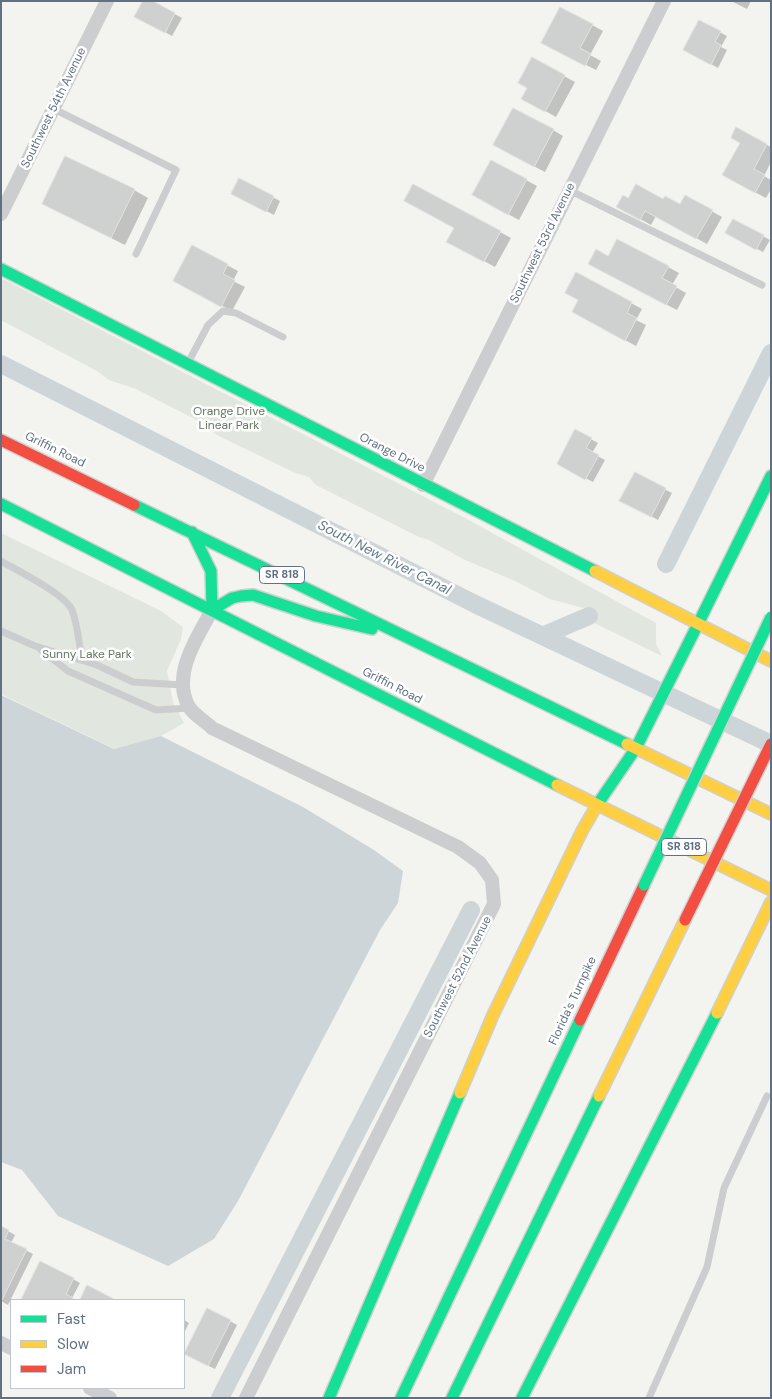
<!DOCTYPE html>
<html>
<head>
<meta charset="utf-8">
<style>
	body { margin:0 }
	#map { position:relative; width:772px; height:1399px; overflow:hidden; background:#f3f3f0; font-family:"DM Sans",sans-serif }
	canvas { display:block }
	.frame { position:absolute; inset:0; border:2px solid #617083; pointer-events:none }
	.legend { position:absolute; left:10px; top:1299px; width:175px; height:90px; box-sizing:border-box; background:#fff; border:1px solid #c0c6cd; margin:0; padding:6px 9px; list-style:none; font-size:15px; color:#617083 }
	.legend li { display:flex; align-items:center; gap:10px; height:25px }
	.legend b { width:25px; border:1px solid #c0c6cd }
</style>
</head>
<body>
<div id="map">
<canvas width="772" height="1399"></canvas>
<div class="frame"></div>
<ul class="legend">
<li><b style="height:6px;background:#16e098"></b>Fast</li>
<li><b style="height:6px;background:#ffcf43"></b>Slow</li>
<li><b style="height:6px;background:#f24e42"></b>Jam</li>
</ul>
</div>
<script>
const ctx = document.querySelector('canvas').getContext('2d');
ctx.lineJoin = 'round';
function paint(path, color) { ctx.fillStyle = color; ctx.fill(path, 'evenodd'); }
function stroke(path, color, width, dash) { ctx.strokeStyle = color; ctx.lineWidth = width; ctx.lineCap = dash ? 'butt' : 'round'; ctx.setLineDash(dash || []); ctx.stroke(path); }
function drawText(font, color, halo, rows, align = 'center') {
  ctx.font = font + ' "DM Sans",sans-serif'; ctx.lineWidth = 5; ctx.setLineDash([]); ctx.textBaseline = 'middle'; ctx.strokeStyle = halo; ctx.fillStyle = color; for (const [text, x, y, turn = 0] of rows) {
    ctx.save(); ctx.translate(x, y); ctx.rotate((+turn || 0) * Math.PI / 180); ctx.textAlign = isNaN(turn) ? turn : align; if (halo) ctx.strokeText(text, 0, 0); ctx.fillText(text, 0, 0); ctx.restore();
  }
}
const green = new Path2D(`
	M 1,278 L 465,518 L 656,623 L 656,644 L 662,656 L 592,622 L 587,609 L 550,599 L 515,581 L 463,559 L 429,540 L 419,537 L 316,485 L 309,477 L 293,472 L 217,435 L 193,418 L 136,389 L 109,380 L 97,371 L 1,320 Z
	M 1,533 L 161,611 L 183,627 L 181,639 L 167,671 L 173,702 L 184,723 L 161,736 L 115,749 L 1,694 Z`);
const water = new Path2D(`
	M 1,695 L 114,749 L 161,736 L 303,807 L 374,850 L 403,871 L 398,903 L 380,930 L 238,1201 L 214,1239 L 168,1266 L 58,1216 L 22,1170 L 1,1162 Z`);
const shadow = new Path2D(`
	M 151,1 L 182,18 L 172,36 L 136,16 Z
	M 731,1 L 751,1 L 747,9 Z
	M 561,8 L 603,31 L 590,55 L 601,61 L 596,70 L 553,48 Z
	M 699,21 L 727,36 L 721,47 L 727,50 L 718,68 L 684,49 Z
	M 533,59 L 575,82 L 556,117 L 533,104 L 528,88 Z
	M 737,129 L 771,147 L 771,162 L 764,176 L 771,180 L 771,189 L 766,198 L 734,181 L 741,142 Z
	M 553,130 L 563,136 L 545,172 L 505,151 Z
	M 491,161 L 537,186 L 519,220 L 484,201 Z
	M 240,180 L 280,201 L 274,215 L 240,197 Z
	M 414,185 L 511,238 L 495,267 L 458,247 L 455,228 Z
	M 134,190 L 148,198 L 125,245 L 43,204 Z
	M 686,197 L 722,217 L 707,244 L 656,216 L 651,225 L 618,207 L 629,199 L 664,201 L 681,206 Z
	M 734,220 L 770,240 L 763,252 L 727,233 Z
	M 193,247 L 238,271 L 233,281 L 245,287 L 232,311 L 185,287 Z
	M 609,257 L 668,267 L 679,273 L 672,285 L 686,293 L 677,310 L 600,270 Z
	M 576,273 L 642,309 L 636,320 L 646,325 L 636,346 L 584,318 Z
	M 576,431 L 598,443 L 592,453 L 605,460 L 593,482 L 558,464 Z
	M 635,474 L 672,493 L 658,520 L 621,500 Z
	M 1,1227 L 15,1235 L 11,1243 L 33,1254 L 8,1305 L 1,1301 Z
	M 73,1279 L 80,1283 L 72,1298 L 75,1300 L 23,1300 Z
	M 208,1309 L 237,1325 L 215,1369 L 192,1358 Z
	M 184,1320 L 189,1323 L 184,1333 Z`);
const canal = new Path2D(`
	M 1,364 L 475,604 L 771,744
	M 666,564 L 771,353
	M 542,636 L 589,616
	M 220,1398 L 471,910`);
const building = new Path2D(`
	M 143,1 L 153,1 L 175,13 L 165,33 L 134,17 Z
	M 560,7 L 593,24 L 580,48 L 591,54 L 585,66 L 541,43 Z
	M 699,20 L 721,31 L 715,42 L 721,45 L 711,65 L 683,50 Z
	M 532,57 L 565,75 L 545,112 L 521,99 L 527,88 L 518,83 Z
	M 513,108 L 554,129 L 534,167 L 493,145 Z
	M 736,127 L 767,144 L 754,169 L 765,175 L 755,193 L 722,175 L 740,143 L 731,138 Z
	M 65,156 L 135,189 L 111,238 L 42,204 Z
	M 491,160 L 527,179 L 508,215 L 472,195 Z
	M 239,178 L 274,196 L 266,212 L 231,194 Z
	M 413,184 L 501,231 L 484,262 L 446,242 L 454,228 L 404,201 Z
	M 636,184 L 663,199 L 665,196 L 680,204 L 685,195 L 713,210 L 696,239 L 645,211 L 640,220 L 616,207 L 623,195 L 628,198 Z
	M 733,219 L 764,235 L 756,250 L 725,233 Z
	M 617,239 L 669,266 L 662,278 L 677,286 L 666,305 L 588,264 L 596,249 L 608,256 Z
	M 192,245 L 228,264 L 223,274 L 235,280 L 221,307 L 173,281 Z
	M 576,272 L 632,302 L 627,313 L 637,318 L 625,341 L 572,312 L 578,300 L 565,293 Z
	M 575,429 L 592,438 L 586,448 L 599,455 L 585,480 L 557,464 Z
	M 635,472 L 666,488 L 651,517 L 619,501 Z
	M 1,1226 L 9,1230 L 5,1239 L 27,1249 L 1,1302 Z
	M 40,1261 L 74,1278 L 66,1294 L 73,1298 L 72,1300 L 21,1300 Z
	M 87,1285 L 114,1299 L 113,1300 L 80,1300 Z
	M 207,1308 L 231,1320 L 208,1366 L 184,1354 Z`);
const lane = new Path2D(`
	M 54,109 L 176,170 L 136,254
	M 569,190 L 762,285
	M 188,363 L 208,325 L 223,311 L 236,313 L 283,337
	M 1,561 C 18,571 65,594 72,610 C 78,625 79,644 82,660
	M 1,631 L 35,646 L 97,665 L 133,682 L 182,685
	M 40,649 L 68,671 L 156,710 L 190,708
	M 649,1398 L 707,1267 L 724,1188 L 767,1096`);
const street = new Path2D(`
	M 1,214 L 107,1
	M 423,485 L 664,1
	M 212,610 C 197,638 171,675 189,707 C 194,715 206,722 212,728 L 458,847 L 480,863 L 492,880 L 494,904 L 246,1398
	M 1,1343 L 11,1348
	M 90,1388 L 110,1398`);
const fast = new Path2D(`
	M 1,269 L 595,571
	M 1,504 L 557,785
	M 134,505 L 627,744
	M 192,532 L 211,571 L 212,610
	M 212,610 L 232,598 L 241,596 L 253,595 L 316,616 L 372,629
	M 698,624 L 771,476
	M 597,805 L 636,748 L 698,624
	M 329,1398 L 460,1093
	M 401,1398 L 580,1020
	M 452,1398 L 599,1096
	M 522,1398 L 717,1013`);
const slow = new Path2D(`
	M 595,571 L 771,661
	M 627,744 L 771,814
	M 557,785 L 771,890
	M 717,1013 L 771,902
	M 460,1093 L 493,1015 L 582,831 L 597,805
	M 599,1096 L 685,920`);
const jam = new Path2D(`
	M 1,440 L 134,505
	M 580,1020 L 644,885`);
const fastBridge = new Path2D(`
	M 644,885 L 771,617`);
const jamBridge = new Path2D(`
	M 685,920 L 771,744`);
const shields = [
	[282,575,45],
	[684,847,45]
];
const shieldNames = [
	["SR 818",282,575],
	["SR 818",684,847]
];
const streetNames = [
	["Southwest 54th Avenue",54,108,-64],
	["Southwest 53rd Avenue",543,243,-64],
	["Griffin Road",55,450,26],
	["Orange Drive",392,453,27],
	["Griffin Road",392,686,27],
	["Southwest 52nd Avenue",458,977,-63],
	["Florida's Turnpike",573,1001,-65]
];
const parkNames = [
	["Orange Drive",229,412],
	["Linear Park",229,426],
	["Sunny Lake Park",87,655]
];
const waterNames = [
	["South New River Canal",384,558,27]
];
paint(green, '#e1e6de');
paint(water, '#ced5d8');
paint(shadow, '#0003');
stroke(canal, '#ced5d8', 18);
paint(building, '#cfd0d0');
stroke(building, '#e2e2e0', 1);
stroke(fast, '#ced0d0', 14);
stroke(slow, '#ced0d0', 14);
stroke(jam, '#ced0d0', 14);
stroke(lane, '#cccdce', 7);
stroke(street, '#cccdce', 14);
stroke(fast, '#16e098', 11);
stroke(slow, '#ffcf43', 11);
stroke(jam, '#f24e42', 11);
stroke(fastBridge, '#d0d1d0', 14, []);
stroke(jamBridge, '#d0d1d0', 14, []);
stroke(fastBridge, '#16e098', 11);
stroke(jamBridge, '#f24e42', 11);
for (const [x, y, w] of shields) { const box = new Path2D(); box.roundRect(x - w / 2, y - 8.5, w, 17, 4); ctx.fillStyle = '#fff'; ctx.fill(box); stroke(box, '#617083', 1); }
drawText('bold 11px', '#617083', null, shieldNames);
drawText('12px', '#617083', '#fff', streetNames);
drawText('12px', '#637960', '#fff', parkNames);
drawText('italic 14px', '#617a87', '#fff', waterNames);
</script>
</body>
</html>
